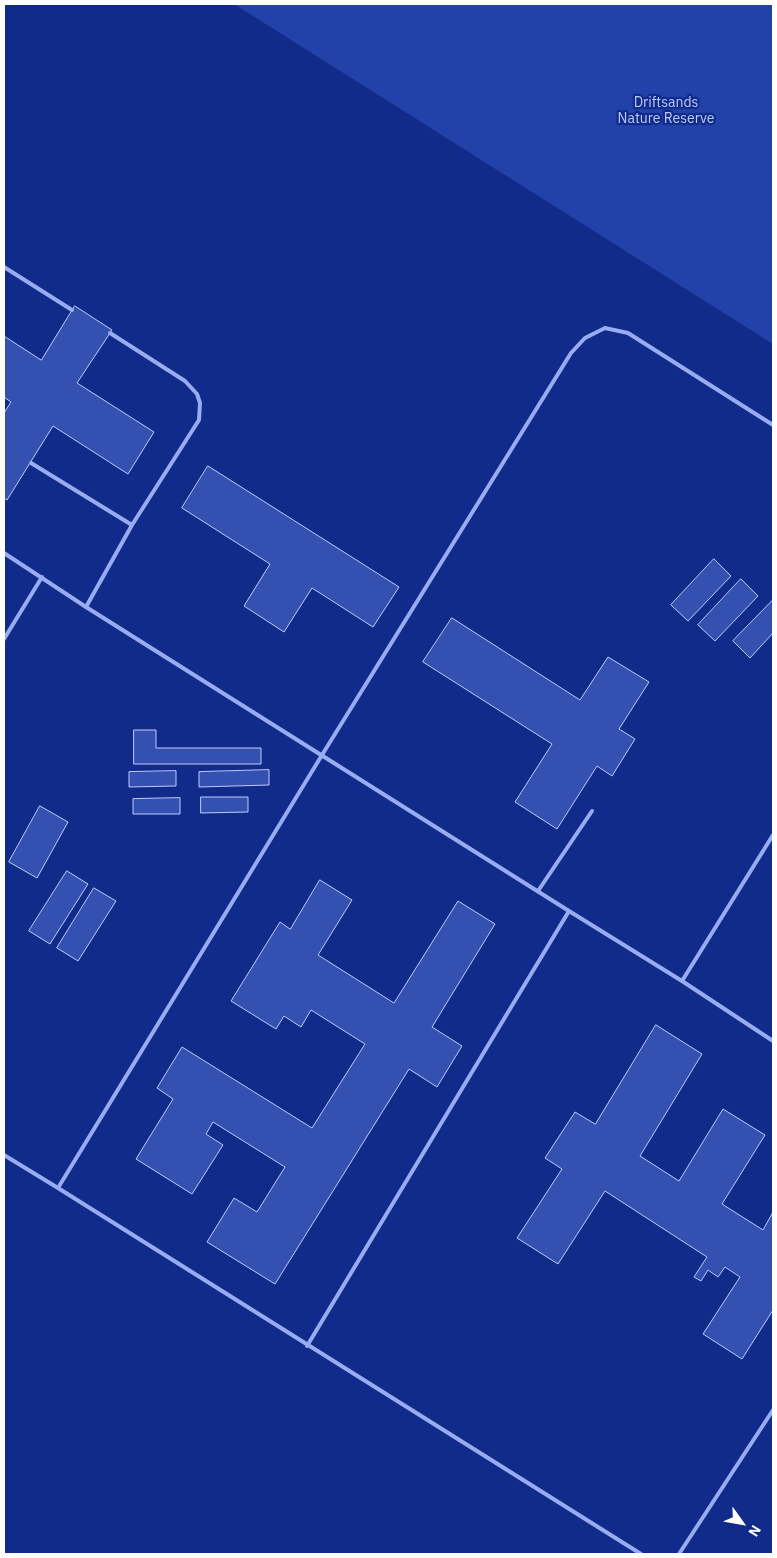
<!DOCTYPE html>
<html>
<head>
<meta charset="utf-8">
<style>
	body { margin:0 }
	#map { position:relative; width:777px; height:1558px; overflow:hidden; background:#112b8a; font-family:"IBM Plex Sans",sans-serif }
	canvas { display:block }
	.frame { position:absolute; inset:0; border:5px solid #fff; pointer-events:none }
	.north { position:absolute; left:717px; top:1498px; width:50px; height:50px; -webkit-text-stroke:4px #112b8a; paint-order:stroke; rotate:122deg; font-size:14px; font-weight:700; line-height:20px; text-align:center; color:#fff }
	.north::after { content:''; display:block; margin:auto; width:18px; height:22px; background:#fff; clip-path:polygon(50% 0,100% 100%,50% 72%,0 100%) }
</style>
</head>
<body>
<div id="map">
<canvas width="777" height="1558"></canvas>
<div class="frame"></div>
<div class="north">N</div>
</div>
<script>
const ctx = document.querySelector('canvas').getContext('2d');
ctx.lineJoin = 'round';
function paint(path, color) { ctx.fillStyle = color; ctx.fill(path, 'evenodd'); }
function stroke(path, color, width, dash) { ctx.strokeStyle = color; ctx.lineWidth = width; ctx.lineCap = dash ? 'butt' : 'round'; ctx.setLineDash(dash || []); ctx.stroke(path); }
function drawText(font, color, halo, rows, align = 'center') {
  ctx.font = font + ' "IBM Plex Sans",sans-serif'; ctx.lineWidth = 4.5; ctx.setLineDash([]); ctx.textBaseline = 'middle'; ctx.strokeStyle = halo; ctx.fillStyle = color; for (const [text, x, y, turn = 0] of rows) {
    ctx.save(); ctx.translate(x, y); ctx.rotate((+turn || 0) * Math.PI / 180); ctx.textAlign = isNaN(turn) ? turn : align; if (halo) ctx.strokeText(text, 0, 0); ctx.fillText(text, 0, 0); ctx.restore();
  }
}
const green = new Path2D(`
	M 234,4 L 773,4 L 773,344 Z`);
const building = new Path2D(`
	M 75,306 L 112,330 L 77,383 L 154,432 L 128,474 L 53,426 L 7,500 L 4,498 L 4,413 L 11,402 L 4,397 L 4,336 L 41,360 Z
	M 208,466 L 399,587 L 373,627 L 312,588 L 284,632 L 244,606 L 270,564 L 182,508 Z
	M 714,559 L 731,576 L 688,621 L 671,605 Z
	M 741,579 L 758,596 L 715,641 L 698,625 Z
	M 773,600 L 773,633 L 750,658 L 733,641 Z
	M 452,618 L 580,700 L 608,657 L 649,682 L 619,729 L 635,739 L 612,776 L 597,766 L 557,829 L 515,802 L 552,744 L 423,662 Z
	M 134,730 L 156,730 L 156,748 L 261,748 L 261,764 L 134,764 Z
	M 269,770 L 269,785 L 199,787 L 199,772 Z
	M 176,771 L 176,786 L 129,787 L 129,772 Z
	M 201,797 L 248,797 L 248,812 L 201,813 Z
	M 180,798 L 180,814 L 133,814 L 133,799 Z
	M 40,806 L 68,822 L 37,878 L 9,862 Z
	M 67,871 L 88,884 L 50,944 L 29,931 Z
	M 320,880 L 352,900 L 318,955 L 394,1003 L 458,901 L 495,924 L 432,1027 L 462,1046 L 437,1087 L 409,1069 L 275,1284 L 207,1242 L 234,1198 L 257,1212 L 285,1167 L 213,1122 L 206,1134 L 223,1145 L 192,1194 L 136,1159 L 173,1099 L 157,1088 L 182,1047 L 312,1128 L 365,1044 L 311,1010 L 301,1027 L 284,1016 L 276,1029 L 231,1001 L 280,922 L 290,929 Z
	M 94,888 L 116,901 L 78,961 L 57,948 Z
	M 656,1025 L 702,1054 L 640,1156 L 679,1181 L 723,1109 L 765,1135 L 722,1204 L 763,1230 L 773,1212 L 773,1310 L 742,1359 L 703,1334 L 740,1277 L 725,1267 L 718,1277 L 708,1270 L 701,1281 L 694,1277 L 707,1257 L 605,1191 L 558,1264 L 517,1238 L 562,1169 L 545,1158 L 575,1112 L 595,1124 Z`);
const service = new Path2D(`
	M 4,267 L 72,310
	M 31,463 L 132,525
	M 4,553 L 86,607 L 569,911
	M 86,607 L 132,525 L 199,420 L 200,403 L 197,394 L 185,381 L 110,333
	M 4,639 L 42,577
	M 538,891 L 592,811
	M 682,981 L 773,835
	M 4,1155 L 58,1188
	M 307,1346 L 569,911 L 682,981 L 773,1041
	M 641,1554 L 58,1188 L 322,755 L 571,353 L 585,338 L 605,328 L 628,333 L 773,425
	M 679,1554 L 773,1410`);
const parkNames = [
	["Driftsands",666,103],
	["Nature Reserve",666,119]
];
paint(green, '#2342a9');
paint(building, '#3451b2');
stroke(building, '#bdccfd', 1);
stroke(service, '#97acf1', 4);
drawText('14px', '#bdccfd', '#112b8a', parkNames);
</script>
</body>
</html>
